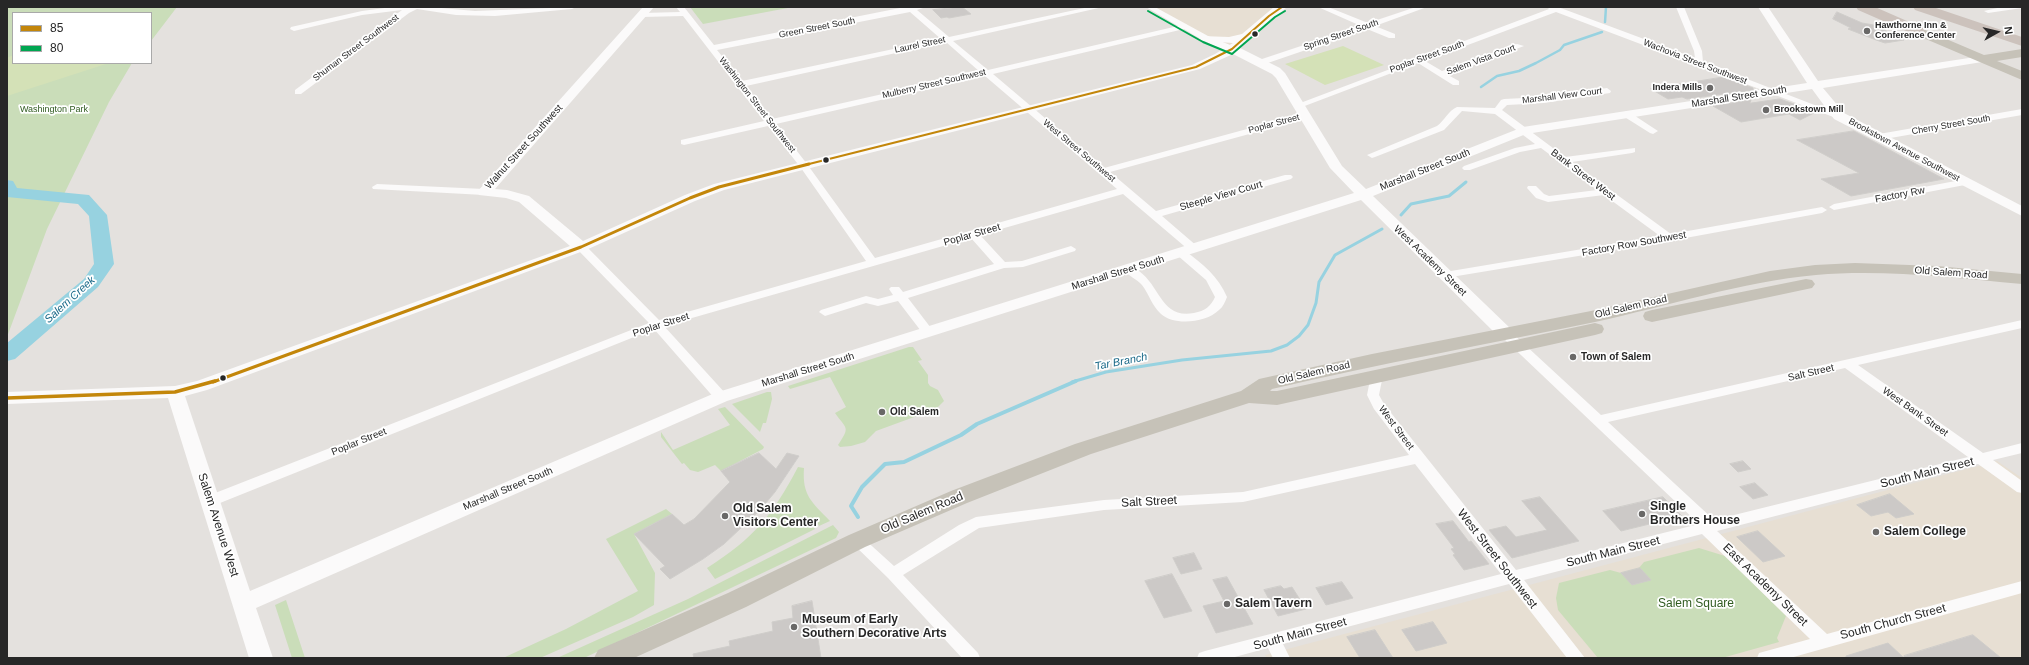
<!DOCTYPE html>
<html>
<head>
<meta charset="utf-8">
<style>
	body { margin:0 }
	#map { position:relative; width:2029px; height:665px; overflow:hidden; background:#e4e1de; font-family:Arial,sans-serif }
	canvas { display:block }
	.frame { position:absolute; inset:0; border:8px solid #272727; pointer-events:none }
	.legend { position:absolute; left:12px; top:12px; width:140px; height:52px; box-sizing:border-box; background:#fff; border:1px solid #a9a9a9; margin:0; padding:5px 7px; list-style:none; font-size:12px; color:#272727 }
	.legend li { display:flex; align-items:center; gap:8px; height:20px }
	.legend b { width:20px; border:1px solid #a9a9a9 }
	.north { position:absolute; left:1977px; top:12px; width:40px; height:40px; -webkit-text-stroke:3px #fff; paint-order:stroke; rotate:82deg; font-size:11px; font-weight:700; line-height:16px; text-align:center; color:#272727 }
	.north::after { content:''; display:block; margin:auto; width:14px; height:18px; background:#272727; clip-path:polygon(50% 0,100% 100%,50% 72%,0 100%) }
</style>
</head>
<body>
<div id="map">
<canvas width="2029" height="665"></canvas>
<div class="frame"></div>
<ul class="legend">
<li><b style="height:5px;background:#c3860a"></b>85</li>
<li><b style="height:5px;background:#00a651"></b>80</li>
</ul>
<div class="north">N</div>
</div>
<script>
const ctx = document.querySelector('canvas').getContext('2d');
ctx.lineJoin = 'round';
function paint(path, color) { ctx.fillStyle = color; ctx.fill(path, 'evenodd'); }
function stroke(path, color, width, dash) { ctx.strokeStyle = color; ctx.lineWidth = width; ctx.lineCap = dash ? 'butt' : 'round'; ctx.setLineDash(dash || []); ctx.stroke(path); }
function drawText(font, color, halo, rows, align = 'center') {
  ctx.font = font + ' Arial,sans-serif'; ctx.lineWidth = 3.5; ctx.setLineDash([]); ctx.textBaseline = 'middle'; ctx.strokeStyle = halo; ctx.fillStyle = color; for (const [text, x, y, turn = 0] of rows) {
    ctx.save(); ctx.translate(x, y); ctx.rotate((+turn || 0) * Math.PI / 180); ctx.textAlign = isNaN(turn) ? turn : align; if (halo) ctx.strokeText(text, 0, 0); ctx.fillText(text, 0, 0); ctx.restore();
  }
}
const education = new Path2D(`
	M 1152,7 L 1276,7 L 1232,49 Z
	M 1997,461 L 2022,478 L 2022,658 L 1267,658 L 1265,655 Z`);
const green = new Path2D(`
	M 7,7 L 177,7 L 151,41 L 151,13 L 13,13 L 13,63 L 132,63 L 109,102 L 47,229 L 7,337 Z
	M 690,7 L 793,7 L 703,24 Z
	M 909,347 L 913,347 L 922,360 L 918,361 L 928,375 L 928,383 L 930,386 L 938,390 L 944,401 L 936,409 L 876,431 L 865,442 L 851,446 L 840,447 L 838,445 C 851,426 846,429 835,413 L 846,407 L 830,377 L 790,389 L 788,386 Z
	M 767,392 L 771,392 L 772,399 L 766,423 L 763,423 L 760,432 L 732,404 Z
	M 725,407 L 764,447 L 763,449 L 721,471 L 715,465 L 698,472 L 690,470 L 684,463 L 682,464 L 661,437 L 661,432 L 673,450 L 730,425 L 718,409 Z
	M 798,467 L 804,468 C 802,496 812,502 830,521 L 819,526 L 818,524 L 814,527 L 815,529 L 715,579 L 707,568 C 754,538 772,516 798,467 Z
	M 666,509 L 672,514 L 634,534 L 655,573 L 654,605 L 633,617 L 540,658 L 503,658 L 566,629 L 638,591 L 606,539 Z
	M 833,525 L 839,532 L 836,538 L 584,658 L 557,658 L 688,599 Z
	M 1699,548 L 1725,556 L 1786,616 L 1777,638 L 1779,642 L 1722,658 L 1598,658 L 1558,610 L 1556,598 L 1559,583 L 1610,570 L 1621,573 L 1639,568 L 1644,562 Z
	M 286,600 L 305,658 L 292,658 L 275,605 Z`);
const pitch = new Path2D(`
	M 1343,46 L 1384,65 L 1325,85 L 1285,64 Z
	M 13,55 L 13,63 L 109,63 L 7,96 L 7,58 Z`);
const streamFar2 = new Path2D(`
	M 1605,22 L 1606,7
	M 1481,87 L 1497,76 L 1519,71 L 1536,63 L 1560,50 L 1564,45 L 1602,32`);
const streamFar1 = new Path2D(`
	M 1401,215 L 1411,204 L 1449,196 L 1466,182
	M 1072,382 L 1106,372 L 1182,360 L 1271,351 L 1287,345 L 1299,336 L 1308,325 L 1316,303 L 1319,282 L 1335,255 L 1382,229`);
const stream = new Path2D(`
	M 858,517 L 851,506 L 862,487 L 885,464 L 904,462 L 961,435 L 977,424 L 1076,381`);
const river = new Path2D(`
	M 7,180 L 13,181 L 17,188 L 89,195 L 107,215 L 114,264 L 98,287 L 15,359 L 7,361 L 7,343 L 84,279 L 94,264 L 89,216 L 78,204 L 7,197 Z`);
const building = new Path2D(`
	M 962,7 L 971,14 L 949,18 L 947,17 L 941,18 L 933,10 Z
	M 1837,12 L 1862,23 L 1874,25 L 1904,40 L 1885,43 L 1876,40 L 1848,29 L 1851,28 L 1833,19 Z
	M 1724,77 L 1753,88 L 1753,90 L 1687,99 L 1682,97 L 1668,99 L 1651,89 Z
	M 1780,99 L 1816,112 L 1800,120 L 1789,114 L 1741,122 L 1713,106 L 1751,100 L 1750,103 Z
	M 1854,131 L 1944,179 L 1851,196 L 1821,179 L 1859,173 L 1797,140 Z
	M 759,453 L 776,469 L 787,453 L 799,456 L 775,492 L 760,510 L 724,544 L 703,559 L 670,579 L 660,569 L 665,566 L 634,534 L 672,514 L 684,525 L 694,519 L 730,482 L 721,471 Z
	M 1743,461 L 1751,469 L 1738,472 L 1730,464 Z
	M 1755,483 L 1768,495 L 1753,499 L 1740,487 Z
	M 1890,494 L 1914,514 L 1896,518 L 1888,512 L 1871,516 L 1857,505 Z
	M 1540,497 L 1579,541 L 1512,558 L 1489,530 L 1506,526 L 1516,537 L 1547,530 L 1522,501 Z
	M 1663,497 L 1682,516 L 1621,531 L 1603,511 Z
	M 1453,521 L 1469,542 L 1471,541 L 1489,564 L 1464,570 L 1453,555 L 1455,554 L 1451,549 L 1454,548 L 1436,524 Z
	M 1758,531 L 1785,556 L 1763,562 L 1737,537 Z
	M 1194,553 L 1202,569 L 1181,574 L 1173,558 Z
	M 1640,568 L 1651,580 L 1632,585 L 1621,573 Z
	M 1172,574 L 1192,611 L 1164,618 L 1145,581 Z
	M 1227,577 L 1253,624 L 1216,633 L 1203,606 L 1224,601 L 1213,580 Z
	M 1342,582 L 1353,598 L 1326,605 L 1316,588 Z
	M 1281,586 L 1284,589 L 1292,587 L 1306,609 L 1278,616 L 1264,590 Z
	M 812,601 L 821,658 L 694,658 L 693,654 L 730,646 L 729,641 L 773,631 L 772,622 L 793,618 L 792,606 Z
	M 1433,622 L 1447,643 L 1416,651 L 1402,630 Z
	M 1375,630 L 1393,658 L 1360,658 L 1347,637 Z
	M 1973,635 L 2001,658 L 1846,658 L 1846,656 L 1888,643 L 1904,658 L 1904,656 Z`);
const street = new Path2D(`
	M 392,7 L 430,7 L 475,11 L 576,7 L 572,9 L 495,16 L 456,15 L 417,9 L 409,13 L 301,94 L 295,94 L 295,90 L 402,10 L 362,15 L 294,31 L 290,29 L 291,27 L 362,11 Z
	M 676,7 L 684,7 L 714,45 L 905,7 L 926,7 L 917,10 L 949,37 L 1089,7 L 1103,7 L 953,41 L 988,70 L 1178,26 L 1146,7 L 1155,7 L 1208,36 L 1235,47 L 1235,51 C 1223,53 1195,36 1184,29 L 993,74 L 1104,168 L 1302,114 L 1305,113 L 1309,116 L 1308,118 L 1110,172 L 1156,211 L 1285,175 L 1291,175 L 1293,177 L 1291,179 L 1162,216 L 1198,247 L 1199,249 L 1198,251 L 1190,251 L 1123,194 L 980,235 L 1005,262 L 1022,261 L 1071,246 L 1076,249 L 1075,251 L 1023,267 L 1004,268 L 908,298 L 934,332 L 932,335 L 924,335 L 898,301 L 878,306 L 866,303 L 825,316 L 819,312 L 821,310 L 866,296 L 878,299 L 893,295 L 889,289 L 891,287 L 899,287 L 903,292 L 994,264 L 971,238 L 664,326 L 726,394 L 727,397 L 726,400 L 716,400 L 654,329 L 215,505 L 210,506 L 205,505 L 203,501 L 205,497 L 649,323 L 577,249 L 576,247 L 577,245 L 585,245 L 659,320 L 866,261 L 801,168 L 768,126 L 684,145 L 681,144 L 681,140 L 764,121 L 683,16 L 642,17 L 638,15 L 642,13 L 680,12 ZM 910,12 L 941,39 L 742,81 L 717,50 ZM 946,42 L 980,72 L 772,119 L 746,86 ZM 985,76 L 1117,189 L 875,258 L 807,164 L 776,124 Z
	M 1318,7 L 1328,7 L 1368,23 L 1416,7 L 1427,7 L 1375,26 L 1395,34 L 1395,38 L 1389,38 L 1367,29 L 1262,65 L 1256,65 L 1256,61 L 1361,26 Z
	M 1547,7 L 1558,7 L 1695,58 L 1694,51 L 1676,7 L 1684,7 L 1702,51 L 1703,62 L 1843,116 L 1839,119 L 1836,118 L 1556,12 L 1425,61 L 1442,71 L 1517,44 L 1524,46 L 1448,75 L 1459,81 L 1459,85 L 1453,85 L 1418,63 L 1302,107 L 1299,108 L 1295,105 L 1549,9 Z
	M 2002,7 L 2022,7 L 2022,8 L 1988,13 L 1984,11 Z
	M 1607,88 L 1611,91 L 1610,93 L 1544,103 L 1507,105 L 1502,110 L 1565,157 L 1635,148 L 1635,152 L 1632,153 L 1572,162 L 1671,234 L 1822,207 L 1827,210 L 1822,213 L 1669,241 L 1445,278 L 1441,277 L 1439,275 L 1445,272 L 1660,236 L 1604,195 L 1548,202 L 1536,198 L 1527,188 L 1528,186 L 1536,186 L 1544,194 L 1549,196 L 1597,190 L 1541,148 L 1520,152 L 1470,170 L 1464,170 L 1462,168 L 1464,166 L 1515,148 L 1535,144 L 1495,114 L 1462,111 L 1444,130 L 1375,157 L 1372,158 L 1367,155 L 1437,126 C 1445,120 1448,111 1457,107 L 1495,108 L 1501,100 L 1504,99 L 1544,97 Z
	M 2022,109 L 2022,115 L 1879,140 L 1874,137 L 1879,134 Z
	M 1626,111 L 1629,112 L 1658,131 L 1653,134 L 1650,133 L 1623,116 L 1622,114 Z
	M 1966,179 L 1971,182 L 1970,184 L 1834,210 L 1829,207 L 1834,204 Z
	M 377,184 L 484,189 L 489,192 L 484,195 L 373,189 L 372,187 Z
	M 1181,250 L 1185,251 C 1203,264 1218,276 1227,297 C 1225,302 1223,307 1219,310 C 1206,323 1174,326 1161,314 C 1152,306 1149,294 1142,285 C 1137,279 1128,276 1123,269 L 1125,267 C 1131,265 1134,268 1139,271 C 1161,287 1161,319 1194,313 C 1205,311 1211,306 1215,297 L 1206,280 L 1177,255 L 1176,253 Z
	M 2022,320 L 2022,328 L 1858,365 L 1983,453 L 2022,443 L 2022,453 L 1993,460 L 2022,481 L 2022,493 L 2017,492 L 1978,464 L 1717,531 L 1827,634 L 2022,581 L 2022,593 L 1790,658 L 1757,658 L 1759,653 L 1810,639 L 1702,534 L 1524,580 L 1585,658 L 1567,658 L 1509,584 L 1283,644 L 1290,658 L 1273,658 L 1268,648 L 1231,658 L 1197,658 L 1199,653 L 1205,651 L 1501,574 L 1415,464 L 1243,502 L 1104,510 L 979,528 L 903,575 L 978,653 L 980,658 L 962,658 L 888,578 L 850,541 L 852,537 L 857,535 L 862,537 L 894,566 L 959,525 L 976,517 L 1104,500 L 1243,492 L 1409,455 L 1374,409 L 1367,395 L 1371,375 L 1377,371 L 1383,375 L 1379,395 L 1384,404 L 1516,570 L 1699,524 L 1502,337 L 1500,334 L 1502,331 L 1510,331 L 1601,415 ZM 1845,368 L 1968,457 L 1714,520 L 1608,422 Z`);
const secondary = new Path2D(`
	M 643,7 L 654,7 L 495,189 L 507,190 L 529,196 L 583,241 L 685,195 L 714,184 L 1192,65 L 1215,54 L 1233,43 L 1205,41 L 1201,40 L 1199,38 L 1201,36 L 1229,37 L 1242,34 L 1274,7 L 1287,7 L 1240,48 L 1280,68 L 1285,73 L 1342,166 L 1366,189 L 1523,127 L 1807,83 L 1758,7 L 1768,7 L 1818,81 L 1982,56 L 1986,57 L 1988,59 L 1982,62 L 1823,88 L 1844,113 L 2022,206 L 2022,216 L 1834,119 L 1812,89 L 1526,134 L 1373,196 L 1512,330 L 1515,334 L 1512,338 L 1506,339 L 1500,338 L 1361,200 L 727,401 L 256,608 L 273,658 L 249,658 L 168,398 L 7,404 L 7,392 L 175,386 L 197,381 L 570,246 L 519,202 L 506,198 L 479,195 L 477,192 ZM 1233,54 L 1272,74 L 1276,78 L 1330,168 L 1354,193 L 715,393 L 250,591 L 185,396 L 207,390 L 586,250 L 695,201 L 724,190 L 1200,69 Z`);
const primary = new Path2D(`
	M 1918,27 L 1984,55 L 2022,49 L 2022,57 L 1997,61 L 2022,71 L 2022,80 L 1914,34 L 1912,31 L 1914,28 Z
	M 1855,263 L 1937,266 L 2022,274 L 2022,284 C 1954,278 1884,269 1816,275 C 1741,282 1668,306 1595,322 C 1487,344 1380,364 1272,389 L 1270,391 L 1277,391 L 1595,323 L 1602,325 L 1604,329 L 1602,333 L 1595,335 L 1277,405 L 1249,403 L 1091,454 L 967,503 L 865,547 L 746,607 L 634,658 L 594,658 L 598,650 L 728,593 L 849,535 L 951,491 L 1075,444 L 1241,391 L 1259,379 L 1372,354 L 1596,310 L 1770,271 L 1815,265 Z
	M 1806,279 L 1812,280 L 1815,284 L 1812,288 L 1652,322 L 1645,320 L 1643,316 L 1645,312 L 1652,310 Z`);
const highway = new Path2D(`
	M 1856,7 L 1875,7 L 1923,28 L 1925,31 L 1923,34 L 1913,34 L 1858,10 Z
	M 1913,7 L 1933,7 L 2022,37 L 2022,46 L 1915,10 Z`);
const bus1Far2 = new Path2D(`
	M 805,165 L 1196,67 L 1232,49 L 1269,16 L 1282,7`);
const bus1Far1 = new Path2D(`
	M 213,382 L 581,247 L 690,198 L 719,187 L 809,164`);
const bus1 = new Path2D(`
	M 7,398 L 175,392 L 215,381`);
const bus2 = new Path2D(`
	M 1148,11 L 1203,42 L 1232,54 L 1275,17 L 1285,11`);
const markers = [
	[1867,31,4,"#696867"],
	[1255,34,3.5,"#272727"],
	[1710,88,4,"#696867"],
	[1766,110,4,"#696867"],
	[826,160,3.5,"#272727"],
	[1573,357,4,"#696867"],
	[223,378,3.5,"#272727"],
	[882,412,4,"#696867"],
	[1642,514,4,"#696867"],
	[725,516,4,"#696867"],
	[1876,532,4,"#696867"],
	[1227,604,4,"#696867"],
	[794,627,4,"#696867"]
];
const farPoinames = [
	["Hawthorne Inn &",1875,26],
	["Conference Center",1875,36],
	["Indera Mills",1702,88,"right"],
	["Brookstown Mill",1774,110]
];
const farStreetnames = [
	["Green Street South",817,28,-11],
	["Spring Street South",1341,35,-19],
	["Laurel Street",920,45,-12],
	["Shuman Street Southwest",356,48,-37],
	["Poplar Street South",1427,57,-20],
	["Salem Vista Court",1481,60,-20],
	["Wachovia Street Southwest",1695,62,21],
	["Mulberry Street Southwest",934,84,-13],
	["Marshall View Court",1562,96,-7],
	["Washington Street Southwest",757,105,52],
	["Poplar Street",1274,124,-15],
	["Cherry Street South",1951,125,-10],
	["Brookstown Avenue Southwest",1904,150,28],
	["West Street Southwest",1079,151,40]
];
const farParknames = [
	["Washington Park",54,110]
];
const streetNames = [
	["Marshall Street South",1739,97,-9],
	["Walnut Street Southwest",524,147,-48],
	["Marshall Street South",1425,170,-22],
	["Bank Street West",1583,175,37],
	["Factory Rw",1900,195,-11],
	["Steeple View Court",1221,196,-16],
	["Poplar Street",972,235,-16],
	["Factory Row Southwest",1634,244,-10],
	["West Academy Street",1430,261,44],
	["Marshall Street South",1118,273,-17],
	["Old Salem Road",1951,273,4],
	["Old Salem Road",1631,307,-13],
	["Poplar Street",661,325,-18],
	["Marshall Street South",808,370,-17],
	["Old Salem Road",1314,373,-13],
	["Salt Street",1811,373,-13],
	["West Bank Street",1915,412,35],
	["West Street",1396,428,53],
	["Poplar Street",359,442,-22],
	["Marshall Street South",508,489,-23]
];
const poiNames = [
	["Town of Salem",1581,357],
	["Old Salem",890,412]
];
const waterNames = [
	["Salem Creek",70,300,-42],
	["Tar Branch",1121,362,-11]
];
const nearStreetnames = [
	["South Main Street",1927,473,-14],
	["Salt Street",1149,502,-3],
	["Old Salem Road",922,513,-23],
	["Salem Avenue West",218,525,72],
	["South Main Street",1613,552,-14],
	["West Street Southwest",1497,559,52],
	["East Academy Street",1765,585,44],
	["South Church Street",1893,622,-15],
	["South Main Street",1300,634,-15]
];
const nearPoinames = [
	["Single",1650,507],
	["Brothers House",1650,521],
	["Old Salem",733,509],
	["Visitors Center",733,523],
	["Salem College",1884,532],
	["Salem Tavern",1235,604],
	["Museum of Early",802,620],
	["Southern Decorative Arts",802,634]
];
const nearParknames = [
	["Salem Square",1696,604]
];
paint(education, '#e7dfd3');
paint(green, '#caddb9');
paint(pitch, '#d4e1b7');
stroke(streamFar2, '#97d2e0', 2.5);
stroke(streamFar1, '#97d2e0', 3);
stroke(stream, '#97d2e0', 4);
paint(river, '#97d2e0');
paint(building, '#ccc9c7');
stroke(building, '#cfcdca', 1);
paint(street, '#fbfafa');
paint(secondary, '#fbfafa');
paint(primary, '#c6c2b8');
paint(highway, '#ccc2bc');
stroke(bus1Far2, '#c3860a', 2);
stroke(bus1Far1, '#c3860a', 3);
stroke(bus1, '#c3860a', 3.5);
stroke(bus2, '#00a651', 2);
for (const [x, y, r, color] of markers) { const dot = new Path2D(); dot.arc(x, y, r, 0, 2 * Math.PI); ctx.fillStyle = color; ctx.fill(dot); stroke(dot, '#fff', 1.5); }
drawText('bold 9px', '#272727', '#fff', farPoinames, 'left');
drawText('9px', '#272727', '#fff', farStreetnames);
drawText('9px', '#305b20', '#fff', farParknames);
drawText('10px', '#272727', '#fff', streetNames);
drawText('bold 10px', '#272727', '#fff', poiNames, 'left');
drawText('italic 11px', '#1a6988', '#fff', waterNames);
drawText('12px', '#272727', '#fff', nearStreetnames);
drawText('bold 12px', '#272727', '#fff', nearPoinames, 'left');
drawText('12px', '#305b20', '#fff', nearParknames);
</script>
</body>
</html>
